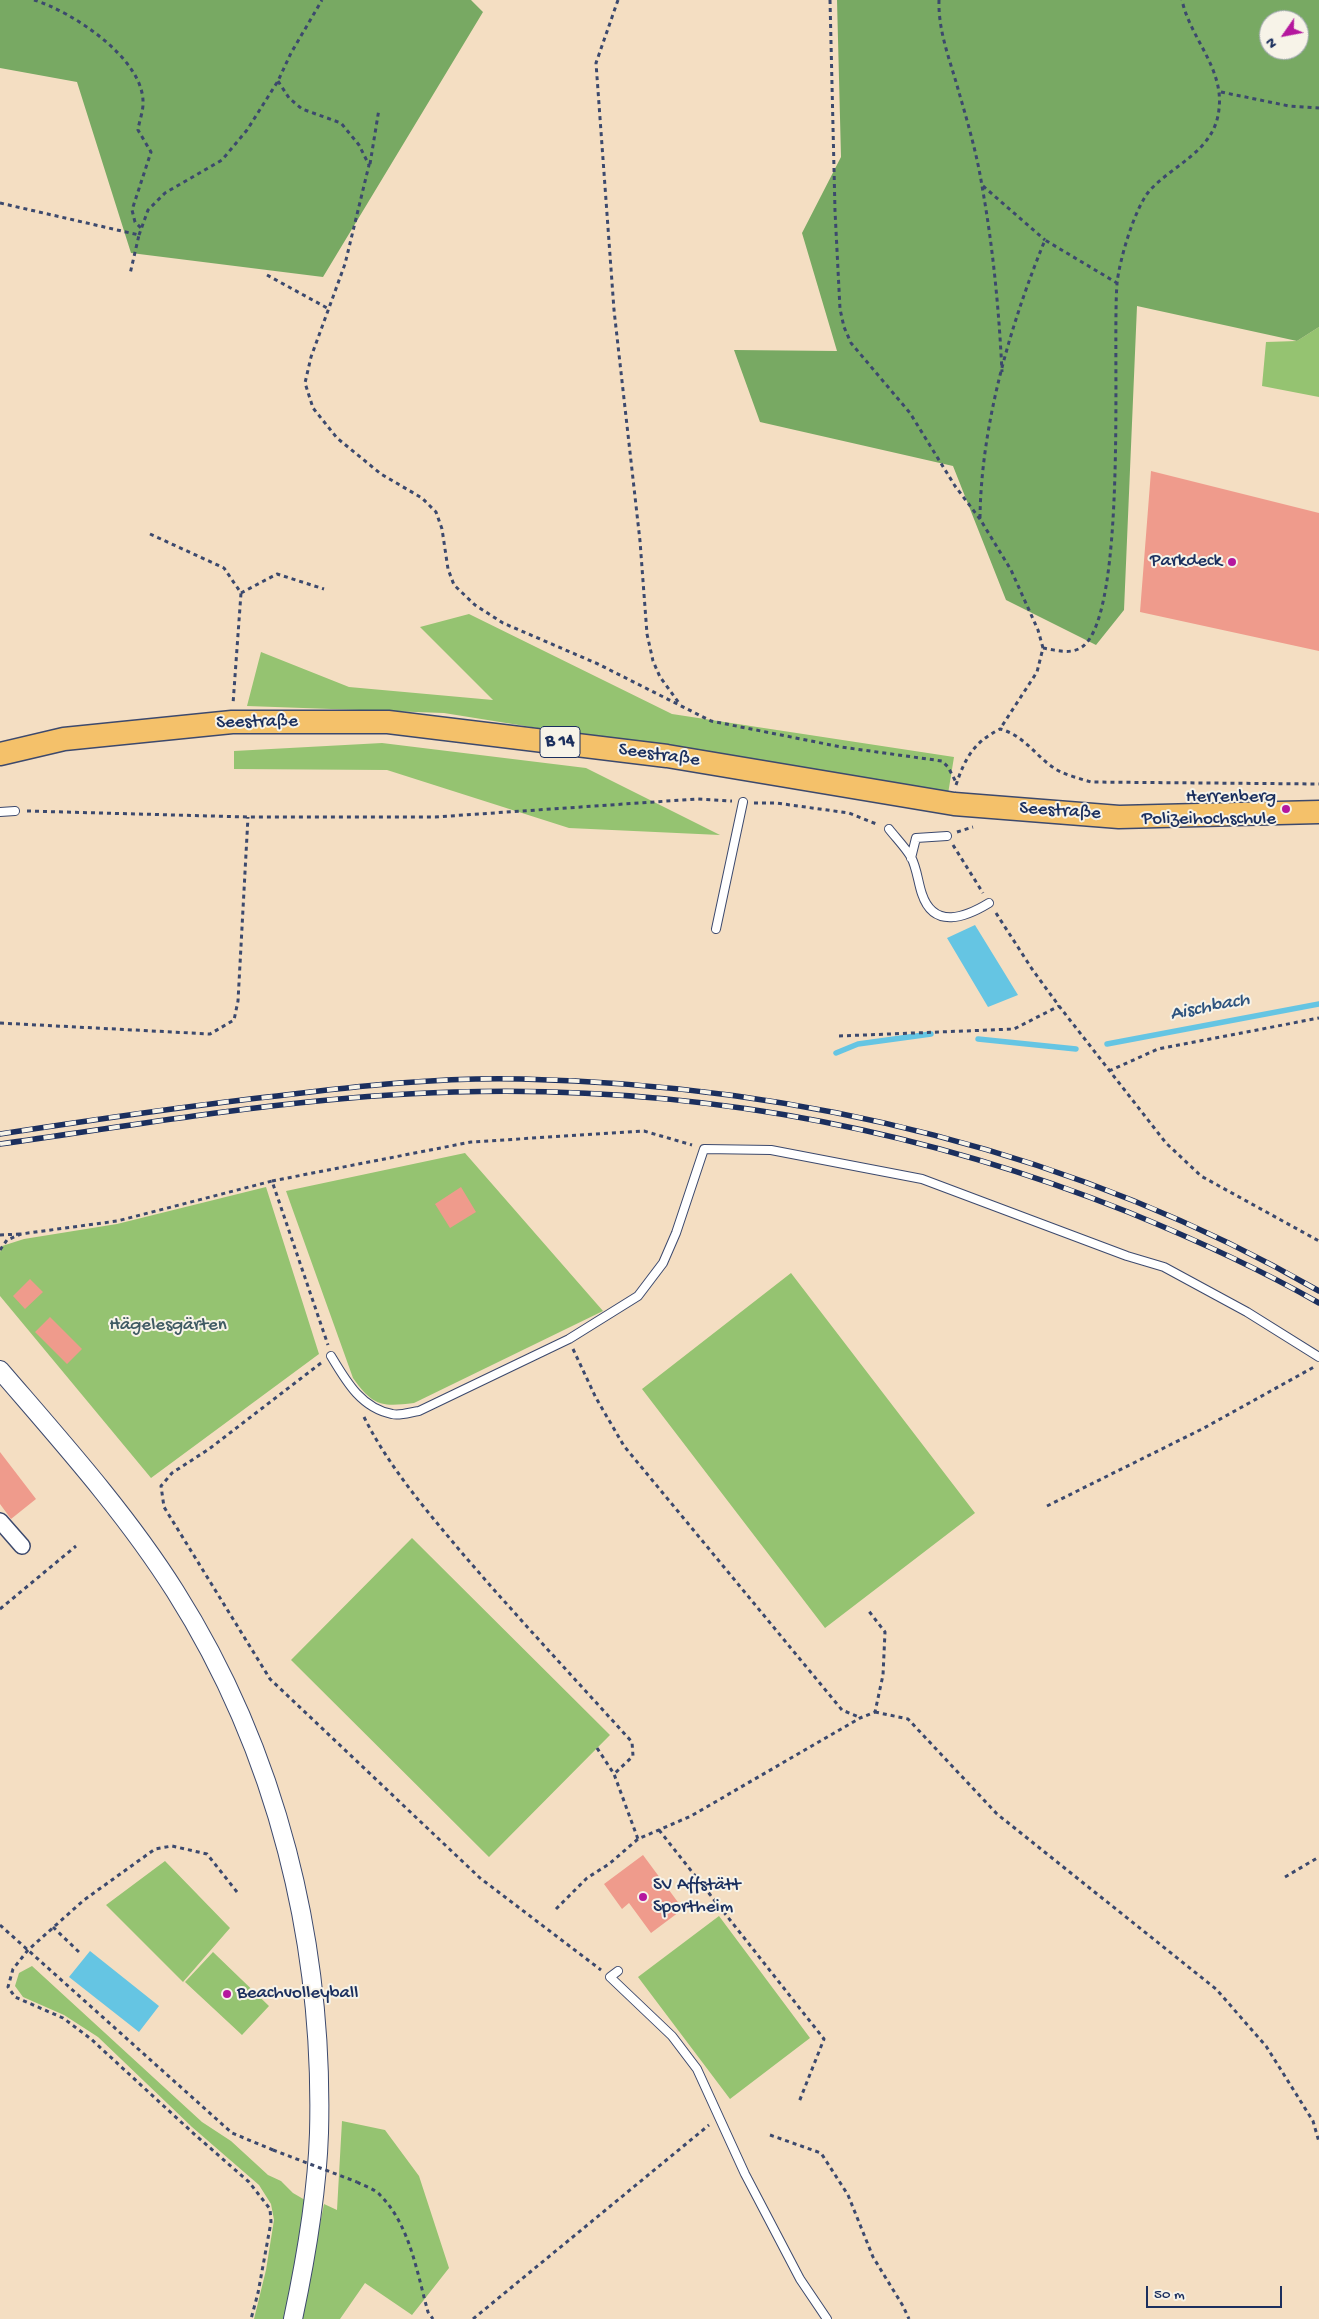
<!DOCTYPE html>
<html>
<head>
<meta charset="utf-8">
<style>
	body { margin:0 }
	#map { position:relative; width:1319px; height:2319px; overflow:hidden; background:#f4dec2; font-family:"Gochi Hand",sans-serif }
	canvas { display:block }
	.north { position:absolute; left:1259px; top:10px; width:50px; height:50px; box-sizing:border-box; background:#f7f3e8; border:1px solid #9fa5b1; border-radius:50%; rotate:237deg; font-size:14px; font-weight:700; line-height:20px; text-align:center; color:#1b2f5e }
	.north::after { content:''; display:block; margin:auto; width:18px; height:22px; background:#b5179e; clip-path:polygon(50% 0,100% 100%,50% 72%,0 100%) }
	.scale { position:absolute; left:1146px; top:2286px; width:136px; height:22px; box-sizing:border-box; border:2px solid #1b2f5e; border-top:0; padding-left:6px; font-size:15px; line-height:18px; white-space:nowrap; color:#1b2f5e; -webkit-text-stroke:4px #f7f3e8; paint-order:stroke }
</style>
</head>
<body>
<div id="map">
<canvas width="1319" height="2319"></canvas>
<div class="north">N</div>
<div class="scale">50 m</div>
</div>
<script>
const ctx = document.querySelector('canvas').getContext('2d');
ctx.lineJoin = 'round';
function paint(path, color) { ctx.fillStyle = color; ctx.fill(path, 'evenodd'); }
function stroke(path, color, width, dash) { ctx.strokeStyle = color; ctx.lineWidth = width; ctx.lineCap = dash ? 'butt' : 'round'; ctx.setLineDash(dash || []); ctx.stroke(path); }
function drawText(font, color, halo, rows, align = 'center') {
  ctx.font = font + ' "Gochi Hand",sans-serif'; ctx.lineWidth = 4; ctx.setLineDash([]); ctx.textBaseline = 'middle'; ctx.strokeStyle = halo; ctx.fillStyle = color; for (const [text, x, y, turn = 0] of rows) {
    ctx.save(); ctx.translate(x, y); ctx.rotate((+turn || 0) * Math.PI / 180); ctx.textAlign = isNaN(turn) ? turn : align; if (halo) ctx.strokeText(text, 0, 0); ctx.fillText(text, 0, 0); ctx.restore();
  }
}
const green = new Path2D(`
	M 1319,327 L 1319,397 L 1262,386 L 1266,342 L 1297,341 Z
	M 469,614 L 672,714 L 954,757 L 948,794 L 444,713 L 247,706 L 261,652 L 349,687 L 493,700 L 420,627 Z
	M 382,743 L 586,768 L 720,835 L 569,828 L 387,770 L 234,769 L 234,751 Z
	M 465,1153 L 603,1311 L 414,1403 C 381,1407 373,1406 353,1378 L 286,1191 Z
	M 266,1187 L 319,1354 L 151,1478 L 0,1296 L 0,1252 L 2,1246 L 24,1239 L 117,1224 Z
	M 791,1273 L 975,1513 L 825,1628 L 642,1389 Z
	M 412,1538 L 610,1735 L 489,1857 L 291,1660 Z
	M 165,1861 L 230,1928 L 183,1982 L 106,1905 Z
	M 719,1916 L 810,2038 L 730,2099 L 638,1977 Z
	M 213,1952 L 269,2006 L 242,2035 L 185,1982 Z
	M 32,1966 L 202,2122 L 231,2141 L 268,2175 L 281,2181 L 293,2193 L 305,2200 L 285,2319 L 254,2319 L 266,2270 L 274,2220 L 271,2204 L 259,2185 L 192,2127 L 98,2037 L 64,2015 L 23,1997 L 15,1986 L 19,1973 Z
	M 342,2121 L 385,2130 L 419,2176 L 449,2268 L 412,2315 L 365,2283 L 340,2319 L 301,2319 L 324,2204 L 337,2210 Z`);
const forest = new Path2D(`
	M 0,0 L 471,0 L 483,12 L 323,277 L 131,253 L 77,82 L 0,68 Z
	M 837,0 L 1319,0 L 1319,327 L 1297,341 L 1137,306 L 1124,610 L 1096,645 L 1006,600 L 953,466 L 760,422 L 734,350 L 837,351 L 802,233 L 841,157 ZM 1269,20 L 1299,20 L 1299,50 L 1269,50 Z`);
const water = new Path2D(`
	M 975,925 L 1018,995 L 988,1007 L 947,938 Z
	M 90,1951 L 159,2006 L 139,2032 L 69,1977 Z`);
const stream = new Path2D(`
	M 978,1039 L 1076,1049
	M 1107,1044 L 1319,1004
	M 836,1053 L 858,1044 L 931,1034`);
const building = new Path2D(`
	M 1151,471 L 1319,513 L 1319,651 L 1140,612 Z
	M 461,1187 L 476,1212 L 450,1228 L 435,1204 Z
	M 30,1279 L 43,1292 L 25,1309 L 13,1296 Z
	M 50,1317 L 82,1349 L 67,1364 L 35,1332 Z
	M 0,1452 L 36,1499 L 11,1519 L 0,1504 Z
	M 643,1855 L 683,1909 L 651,1933 L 629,1903 L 622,1909 L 604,1884 Z`);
const path = new Path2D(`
	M 34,0 C 71,11 145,59 143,104 C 143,112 139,122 138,130 L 151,152 L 132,210 L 135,222 L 141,228
	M 618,0 L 596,63 L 614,310 L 640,541 L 647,634 L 653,661 L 660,677 L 679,703
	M 830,0 L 835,211 L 840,309 L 844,327 L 851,343 L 910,413 L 955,486 L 980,519 L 1011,570 L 1038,630 L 1043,648 L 1037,672 L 1000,729
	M 939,0 C 938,31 950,60 958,89 C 967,120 977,154 982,186 C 993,247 999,310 1002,372
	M 278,81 L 289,98 L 302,109 L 341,123 L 359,145 L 369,165 L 345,264 L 311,357 L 305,383 L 313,408 L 337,438 L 381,474 L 422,498 L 436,512 L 442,529 L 448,569 L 454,585 L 475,605 L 503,623 L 598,664 L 711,721 L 841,747 L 942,761 L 948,767 L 957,784
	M 1221,92 L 1289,106 L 1319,108
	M 370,164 L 379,109
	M 983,186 L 1045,240
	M 0,203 L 139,235 L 130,274
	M 139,235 L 148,210 L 165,193 L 222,160 L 247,130 L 278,81 L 291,53 L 322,0
	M 267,275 L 329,309
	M 980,518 C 981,426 1010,325 1045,240 L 1117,283
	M 150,534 L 224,568 L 241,593 L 233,704
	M 241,593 L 277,574 L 324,589
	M 1043,648 C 1056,650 1070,655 1082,647 C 1128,615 1112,346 1117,284 C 1119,261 1135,206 1151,189 C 1176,163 1215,150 1219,109 C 1224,68 1190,38 1182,0
	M 956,785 C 965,758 974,742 1000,729 C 1027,736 1038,761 1061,772 C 1070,776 1081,779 1091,782 L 1319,784
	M 754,803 L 776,803 L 849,813 L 879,825
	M 27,811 L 248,817 L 435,817 L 697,799 L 732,801
	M 957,832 L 973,827
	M 953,845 L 983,893
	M 996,913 L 1032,969 L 1059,1006 L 1166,1143 L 1201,1176 L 1319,1241
	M 0,1023 L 210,1034 L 234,1020 L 238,1001 L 248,817
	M 839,1036 L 1014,1029 L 1059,1006
	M 1109,1071 L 1158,1049 L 1319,1018
	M 272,1181 L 471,1142 L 644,1131 L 692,1145
	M 0,1235 L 20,1234
	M 0,1250 L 7,1240 L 21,1234 L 117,1221 L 272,1181 L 328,1345
	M 573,1349 L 596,1398 L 624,1446 L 842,1710 L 859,1717
	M 321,1363 L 209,1449 L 172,1473 L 161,1486 L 164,1507 L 270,1679 L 480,1878 L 601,1970
	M 364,1417 C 389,1467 426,1510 462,1553 C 517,1617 575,1679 632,1742 L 633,1756 L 614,1774
	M 1047,1506 L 1204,1428 L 1314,1367
	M 0,1609 L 76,1546
	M 875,1712 L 908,1719 L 997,1814 L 1216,1989 L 1266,2046 L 1313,2121 L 1319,2142
	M 597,1748 L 614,1774 L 638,1839
	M 659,1830 L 824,2039 L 799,2102
	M 1285,1877 L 1319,1857
	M 237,1892 L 207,1854 L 172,1846 L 155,1849 L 84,1900 L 28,1950 L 13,1969 L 8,1987 L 15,1997 L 63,2018 L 91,2039 L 193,2133 L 249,2182 L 270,2209 L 271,2222 L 258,2293 L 251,2319
	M 556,1909 L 587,1878 L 609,1864 L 638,1839 L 691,1816 L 860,1718 L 875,1712 L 883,1675 L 885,1632 L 868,1610
	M 0,1925 L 232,2133 L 273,2150
	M 53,1927 L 81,1954
	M 770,2135 L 821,2153 L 848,2195 L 873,2257 L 903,2306 L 909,2319
	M 357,2182 C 364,2186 375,2189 380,2195 C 410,2225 417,2273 428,2312 L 433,2319
	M 473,2319 L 709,2125`);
const service = new Path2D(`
	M 0,812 L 15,811
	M 889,829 C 896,838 905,847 911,857 C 917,868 918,883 922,894 C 934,930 966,917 989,903
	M 911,858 L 916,838 L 947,836
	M 716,929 L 743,802
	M 331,1356 C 346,1381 361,1408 392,1414 C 400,1416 411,1412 419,1411 L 569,1339 L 638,1296 L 663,1263 L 676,1233 L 704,1149 L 771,1150 L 922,1179 L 1127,1256 L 1164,1267 L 1247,1312 L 1319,1357
	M 618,1971 L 610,1977 L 672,2036 L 697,2069 L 745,2174 L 800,2279 L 827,2319`);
const minor = new Path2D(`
	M 0,1521 L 22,1546`);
const tertiary = new Path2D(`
	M 0,1370 C 61,1441 125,1512 175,1591 C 277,1752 324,1943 319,2133 C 317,2196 306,2258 293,2319`);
const primary = new Path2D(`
	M 0,754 L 64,739 L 232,722 L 388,722 L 667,756 L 954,804 L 1119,817 L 1319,812`);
const rail = new Path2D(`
	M 0,1134 C 92,1120 185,1106 277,1096 C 358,1086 441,1077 522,1079 C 799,1085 1078,1152 1319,1291
	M 0,1144 C 150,1123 302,1096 454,1092 C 686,1085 913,1126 1128,1212 C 1194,1239 1258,1268 1319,1303`);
const pathBridge = new Path2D(`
	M 273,2150 L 357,2182`);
const markers = [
	[1232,562,5,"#b5179e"],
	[1286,809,5,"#b5179e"],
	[643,1897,5,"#b5179e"],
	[227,1994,5,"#b5179e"]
];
const shields = [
	[560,742,40]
];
const shieldNames = [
	["B 14",560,742]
];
const poiNames = [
	["Parkdeck",1222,562],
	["Herrenberg",1276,798],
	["Polizeihochschule",1276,820],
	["SV Affstätt",653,1886,"left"],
	["Sportheim",653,1908,"left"],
	["Beachvolleyball",237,1994,"left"]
];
const streetNames = [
	["Seestraße",257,723,-1],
	["Seestraße",659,756,8],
	["Seestraße",1060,812,4]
];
const parkNames = [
	["Hägelesgärten",168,1326]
];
const waterNames = [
	["Aischbach",1210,1008,-11]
];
paint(green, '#95c371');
paint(forest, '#78a963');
paint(water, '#65c5e3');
stroke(stream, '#65c5e3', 5.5);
paint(building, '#ef9b8c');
stroke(service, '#3c496d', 10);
stroke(minor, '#3c496d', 18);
stroke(tertiary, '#3c496d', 20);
stroke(primary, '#3c496d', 25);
stroke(path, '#3c496d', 3, [4, 4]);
stroke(service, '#fff', 8);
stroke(minor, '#fff', 15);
stroke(tertiary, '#fff', 18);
stroke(primary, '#f4c16a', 22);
stroke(rail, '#1b2f5e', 5.5);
stroke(rail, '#f7f3e8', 4, [11]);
stroke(pathBridge, '#3c496d', 3, [4, 4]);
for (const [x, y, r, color] of markers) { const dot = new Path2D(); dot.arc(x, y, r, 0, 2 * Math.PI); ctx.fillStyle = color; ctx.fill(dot); stroke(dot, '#f7f3e8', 2); }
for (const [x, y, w] of shields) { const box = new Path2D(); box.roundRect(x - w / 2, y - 15.5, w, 31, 4); ctx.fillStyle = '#f7f3e8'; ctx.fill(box); stroke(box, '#1b2f5e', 1); }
drawText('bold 18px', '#1b2f5e', null, shieldNames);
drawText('19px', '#1b2f5e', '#f7f3e8', poiNames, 'right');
drawText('19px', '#1b2f5e', '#f7f3e8', streetNames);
drawText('19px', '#405b64', '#f7f3e8', parkNames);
drawText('italic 20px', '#2e547f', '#f7f3e8', waterNames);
</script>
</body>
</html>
